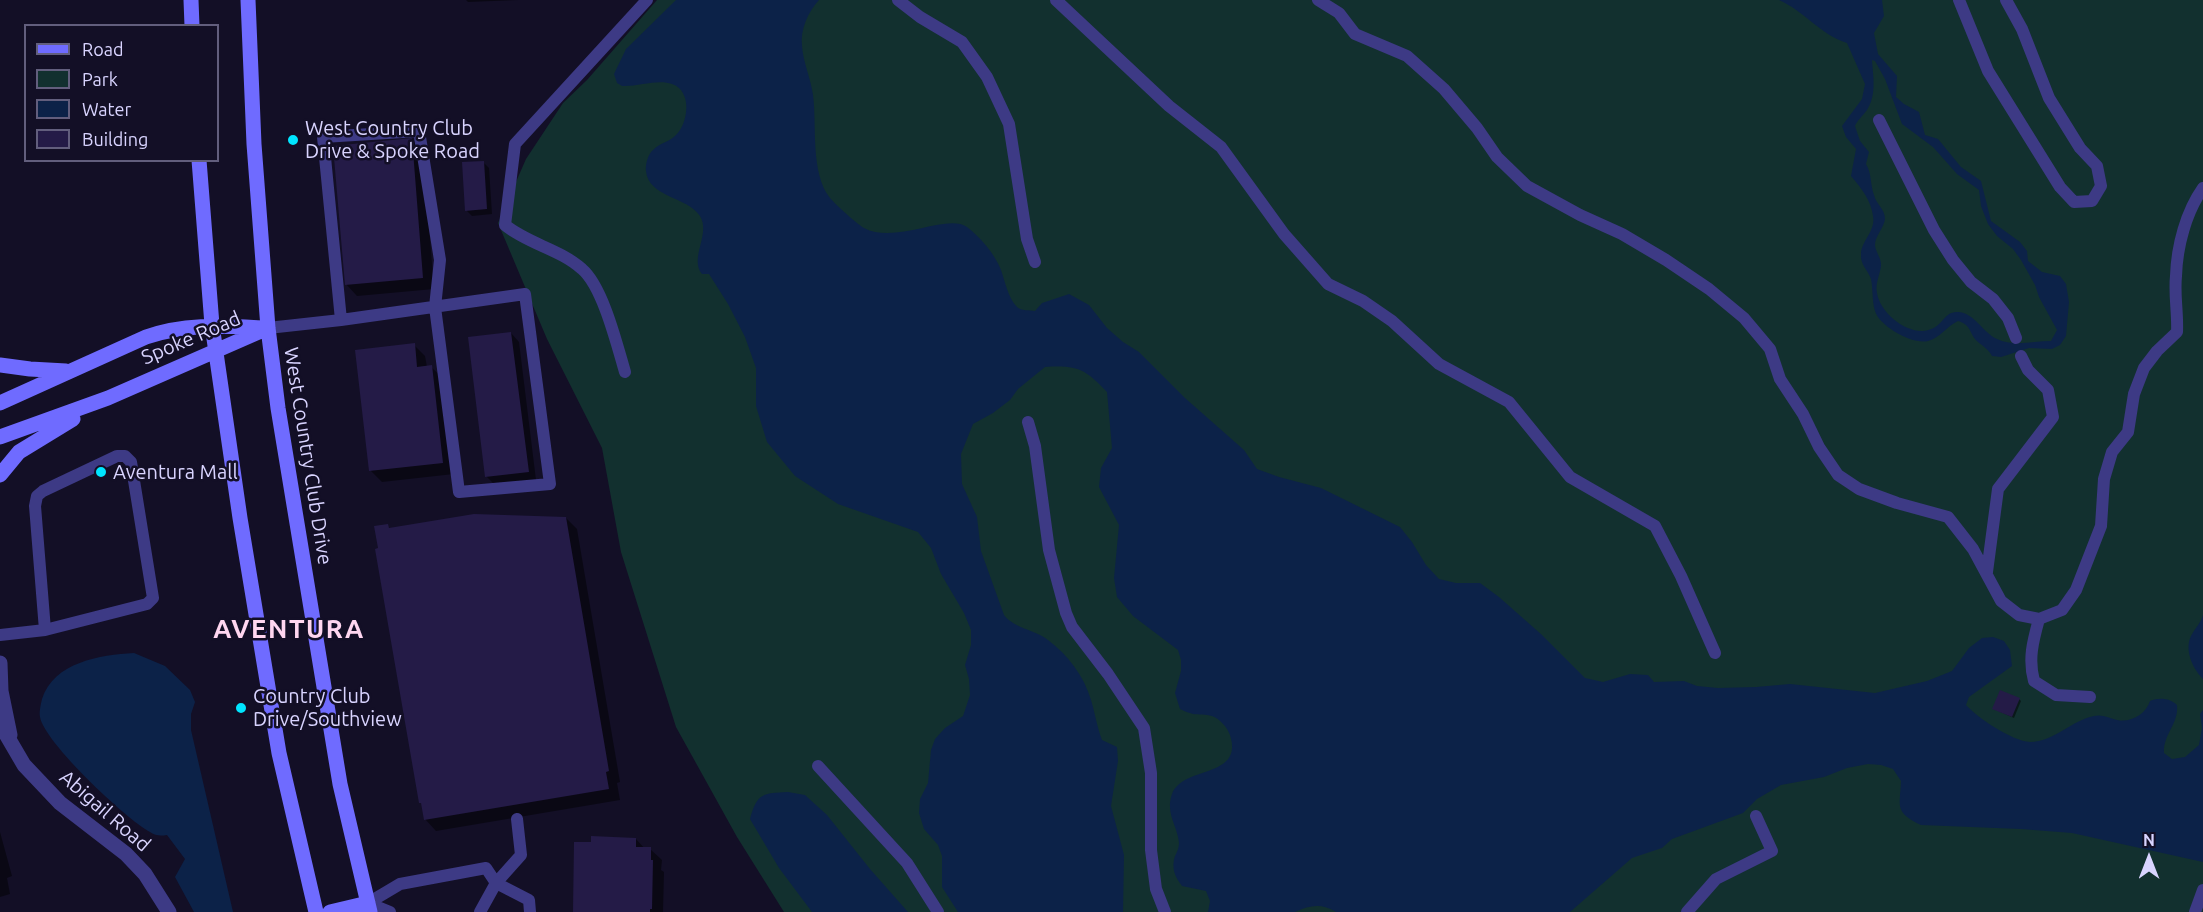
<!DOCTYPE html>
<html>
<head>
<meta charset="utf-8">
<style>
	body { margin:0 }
	#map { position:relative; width:2203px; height:912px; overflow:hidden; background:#130f26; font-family:Ubuntu,sans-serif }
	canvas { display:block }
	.legend { position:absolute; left:24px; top:24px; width:195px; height:138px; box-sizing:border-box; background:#130f26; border:2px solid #625e7d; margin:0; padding:8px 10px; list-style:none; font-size:18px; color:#d9d4ff }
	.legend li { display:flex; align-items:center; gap:12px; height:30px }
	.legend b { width:30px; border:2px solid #625e7d }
	.north { position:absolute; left:2119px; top:828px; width:60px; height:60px; -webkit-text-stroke:4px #130f26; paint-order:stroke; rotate:0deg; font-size:16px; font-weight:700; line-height:24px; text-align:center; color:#d9d4ff }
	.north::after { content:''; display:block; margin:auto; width:21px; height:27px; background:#d9d4ff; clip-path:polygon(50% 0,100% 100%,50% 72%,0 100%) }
</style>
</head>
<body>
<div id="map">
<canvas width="2203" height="912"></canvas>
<ul class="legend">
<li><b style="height:8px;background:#6f6bff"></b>Road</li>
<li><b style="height:16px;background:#12302f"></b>Park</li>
<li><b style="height:16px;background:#0c2248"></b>Water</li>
<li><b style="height:16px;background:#241b47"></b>Building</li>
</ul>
<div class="north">N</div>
</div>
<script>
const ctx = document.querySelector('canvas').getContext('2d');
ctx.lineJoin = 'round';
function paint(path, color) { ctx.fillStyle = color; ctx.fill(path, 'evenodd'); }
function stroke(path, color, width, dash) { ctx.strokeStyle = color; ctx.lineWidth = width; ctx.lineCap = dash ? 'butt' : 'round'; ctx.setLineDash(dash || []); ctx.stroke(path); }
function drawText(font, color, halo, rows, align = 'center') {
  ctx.font = font + ' Ubuntu,sans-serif'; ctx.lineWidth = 5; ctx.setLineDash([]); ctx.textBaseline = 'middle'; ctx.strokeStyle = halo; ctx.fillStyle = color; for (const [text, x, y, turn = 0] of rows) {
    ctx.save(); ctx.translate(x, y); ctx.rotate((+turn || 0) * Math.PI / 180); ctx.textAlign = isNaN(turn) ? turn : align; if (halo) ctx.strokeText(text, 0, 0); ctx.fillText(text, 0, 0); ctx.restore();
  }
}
const green = new Path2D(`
	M 657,0 L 2203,0 L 2203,912 L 784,912 L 737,837 L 676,727 L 621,552 L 602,448 L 547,339 L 498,223 L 526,159 L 563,103 L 587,80 Z`);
const water = new Path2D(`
	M 676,0 L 819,0 C 808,12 800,30 802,46 C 803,62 811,79 813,95 C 817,125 810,173 830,198 C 836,205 856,223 864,228 C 896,245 946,213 967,227 C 980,237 995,254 1001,270 C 1005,281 1008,298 1017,307 C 1021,311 1030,310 1035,311 L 1042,303 L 1069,294 L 1089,305 L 1107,328 L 1123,342 L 1139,352 L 1185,398 L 1244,450 L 1257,469 L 1279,477 L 1321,488 L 1400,527 L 1412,542 L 1426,565 L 1439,579 L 1456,583 L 1480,583 L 1499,597 L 1542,635 L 1585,678 L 1603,682 L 1630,674 L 1648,675 L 1654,682 L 1684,681 L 1697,686 L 1718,688 L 1756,687 L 1790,684 L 1875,693 L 1927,681 L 1952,671 L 1969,648 L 1982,638 L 1993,637 L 2004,641 L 2010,650 L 2012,666 L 1969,697 L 1966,705 C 1978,718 2012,741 2030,742 C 2054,742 2072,720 2094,716 C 2102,714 2110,718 2117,720 C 2131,723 2146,714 2150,701 C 2159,697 2170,698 2177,705 C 2179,724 2163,734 2164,753 L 2172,759 L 2185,757 L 2199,745 L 2202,728 L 2200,714 L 2203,710 L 2203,862 L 2072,833 L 2021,829 L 1921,825 C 1894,812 1900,807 1901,781 L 1893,769 L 1881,765 L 1868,764 L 1847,768 L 1824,777 L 1781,785 L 1757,799 L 1743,813 L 1672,839 L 1662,848 L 1632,858 L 1570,912 L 1336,912 C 1322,903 1310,905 1295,912 L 1208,912 L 1210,901 L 1206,891 L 1182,886 C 1175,877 1171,868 1175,856 C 1177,852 1179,848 1179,843 C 1178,827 1165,813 1172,794 C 1183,765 1244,779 1230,735 C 1227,727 1220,719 1212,716 C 1206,714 1199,715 1193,714 C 1189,713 1184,711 1180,709 L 1175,693 L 1181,671 L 1181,660 L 1178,650 L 1133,616 L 1117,597 L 1114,578 L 1119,525 L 1099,487 L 1101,468 L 1112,448 L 1107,392 C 1085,369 1078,365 1045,367 L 1018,389 L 1010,400 L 993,413 L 973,424 L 961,454 L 962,484 L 977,517 L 981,551 L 1004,615 C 1015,629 1034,629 1048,640 C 1068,655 1084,676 1091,700 C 1095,713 1097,727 1102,740 L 1117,747 L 1118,761 L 1111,806 L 1124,855 L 1123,912 L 958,912 L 942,887 L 942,856 L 938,845 L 924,829 L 919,813 L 920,799 L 928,783 L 931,750 L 935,739 L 945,728 L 963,716 L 970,695 L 969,679 L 965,665 L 971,645 L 971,630 L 964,613 L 941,574 L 931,548 L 918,532 L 838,504 L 795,476 L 767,442 L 756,406 L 756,368 L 745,337 L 728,304 L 709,274 L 702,274 C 689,258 711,234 700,216 C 688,197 648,197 646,171 C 645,165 648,154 653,150 C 659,143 670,142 676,135 C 688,124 693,91 672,84 C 657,79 638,87 622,86 L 617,83 L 614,74 L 626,49 Z
	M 1779,0 L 1882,0 L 1884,16 L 1874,33 L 1878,54 L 1897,76 L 1896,97 L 1904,104 L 1919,112 L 1925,135 L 1938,139 L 1961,167 L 1981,181 L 1991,221 L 2020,242 L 2027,251 L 2028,261 L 2042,272 L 2060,276 L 2066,284 L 2069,302 L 2066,336 L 2060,345 L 2052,349 L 2029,348 L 2001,357 L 1992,356 C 1988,349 1984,347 1978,342 C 1969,334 1972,325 1958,321 C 1947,326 1940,338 1928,341 C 1913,345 1879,326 1875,311 C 1872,301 1873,289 1871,279 C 1868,270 1860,265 1861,254 C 1861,241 1876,231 1873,216 C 1871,200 1861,188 1851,176 L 1856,149 L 1846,137 L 1842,126 L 1862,99 L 1865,84 L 1847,43 C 1821,35 1804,11 1779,0 ZM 1872,60 L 1875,61 L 1885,79 L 1902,124 L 1933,147 L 1957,174 L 1979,190 L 1981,206 L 1988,224 L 1997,236 L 2013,249 L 2021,260 L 2035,285 L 2039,297 L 2057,330 L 2051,341 C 2034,341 2013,347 1997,339 C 1983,333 1973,311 1957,312 C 1942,312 1944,329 1923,331 C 1904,332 1880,312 1877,293 C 1875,283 1880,275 1881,266 C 1882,259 1875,251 1875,245 C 1875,236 1884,228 1885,219 C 1885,209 1876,204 1874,195 C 1870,184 1872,174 1866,164 L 1869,152 L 1860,141 L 1855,126 C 1858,119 1863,116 1867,110 C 1877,94 1873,77 1872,60 Z
	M 2203,615 L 2203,679 C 2193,669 2184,650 2191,636 C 2195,628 2201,623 2203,615 Z
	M 134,653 L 165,666 L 190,690 L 195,702 L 191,714 L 191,730 L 233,912 L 194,912 L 175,877 L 185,859 L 167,835 C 160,836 156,836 150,832 C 126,819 44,742 40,717 C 39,711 41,704 42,699 C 54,662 100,655 134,653 Z
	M 788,792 L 805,795 L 827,815 L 870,869 L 908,912 L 812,912 L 779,868 L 750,819 C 757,793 763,793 788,792 Z`);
const shadow = new Path2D(`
	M 466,0 L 518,0 L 468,2 Z
	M 412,139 L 423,151 L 434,289 L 357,296 L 346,284 Z
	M 483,162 L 489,168 L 492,214 L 472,216 L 467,211 Z
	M 511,333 L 519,342 L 536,480 L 495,485 L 486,476 Z
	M 414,345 L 425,356 L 427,367 L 431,367 L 443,378 L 454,474 L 382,482 L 371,471 Z
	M 566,518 L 577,529 L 620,782 L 617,783 L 620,800 L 436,831 L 425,819 L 380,549 L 387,526 L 391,529 Z
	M 2019,699 L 2021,701 L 2014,718 L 1994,709 Z
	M 0,832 L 12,876 L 7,878 L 10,894 L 0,897 Z
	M 636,839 L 645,849 L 650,849 L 662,860 L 661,870 L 664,872 L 663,912 L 574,912 Z`);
const building = new Path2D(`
	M 412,138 L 423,278 L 345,285 L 333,146 Z
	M 484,161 L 487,209 L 465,211 L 462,162 Z
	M 511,332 L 529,472 L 485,477 L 468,337 Z
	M 415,343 L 417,367 L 432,365 L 443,463 L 369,471 L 355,350 Z
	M 474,514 L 566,517 L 609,771 L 606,772 L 609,789 L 424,820 L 421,803 L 419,803 L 375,549 L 378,548 L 374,526 L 388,524 L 389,528 Z
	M 2000,690 L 2020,698 L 2012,717 L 1992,709 Z
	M 591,836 L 636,838 L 636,847 L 651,847 L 651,860 L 653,860 L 652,909 L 650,909 L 650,912 L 573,912 L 574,842 L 591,842 Z`);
const lane = new Path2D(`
	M 898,0 L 920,17 L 962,42 L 987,77 L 1009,124 L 1027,239 L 1035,262
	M 1056,0 L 1169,106 L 1221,147 L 1284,234 L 1328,284 L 1363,301 L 1392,321 L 1439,364 L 1509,402 L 1570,477 L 1655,526 L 1681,576 L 1715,653
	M 1318,0 L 1339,13 L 1355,34 L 1407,56 L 1444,89 L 1477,128 L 1497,157 L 1527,186 L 1580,215 L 1622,234 L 1666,260 L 1709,289 L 1744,318 L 1770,349 L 1780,379 L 1803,414 L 1819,447 L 1838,475 L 1859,489 L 1897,503 L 1948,517 L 1973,549 L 2001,601 L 2019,615 L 2039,619 L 2062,610 L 2076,590 L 2101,526 L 2104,479 L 2112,452 L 2128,432 L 2134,394 L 2144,368 L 2157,351 L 2177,332 C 2178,313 2174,295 2176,276 C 2177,246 2186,212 2203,188
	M 1959,0 L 1988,71 L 2060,187 L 2074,202 L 2092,201 L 2101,186 L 2097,166 L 2080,148 L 2049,98 L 2022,29 L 2006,0
	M 1879,120 L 1934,230 L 1953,260 L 1971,282 L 1993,299 L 2008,318 L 2016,338
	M 268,328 L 341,320 L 525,294 L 550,484 L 459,492 L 435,307 L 440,260 L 419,131 L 323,137 L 341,320
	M 625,372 C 617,345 603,287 582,269 C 560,249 528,244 505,225 L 515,144 L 647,0
	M 1028,422 L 1035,446 L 1049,550 L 1066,613 L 1072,627 L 1108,674 L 1144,728 L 1151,773 L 1151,850 L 1156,889 L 1165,912
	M 1987,572 L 1998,489 L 2053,417 L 2048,390 L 2028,370 L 2021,356
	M 2039,619 C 2033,641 2028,659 2034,681 L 2056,695 L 2090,697
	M 0,635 L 45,630 L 147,604 L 153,598 L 131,462 L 125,456 L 117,456 L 43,491 L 37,496 L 35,506 L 45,630
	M 818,766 L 907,863 L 938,912
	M 517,819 L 521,855 L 496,883 L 529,900 L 530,912
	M 368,903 L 400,884 L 486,868 L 496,883 L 480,912
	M 368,903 L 390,912
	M 1687,912 L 1716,879 L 1772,851 L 1756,816
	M 2195,912 L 2203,890`);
const street = new Path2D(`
	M 0,663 L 1,691 L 10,735
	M 0,724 L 24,765 L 60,803 L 126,854 L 145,874 L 169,912`);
const secondary = new Path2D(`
	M 191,0 L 192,26
	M 248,0 L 254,144 L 268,328 L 278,408 L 340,784 L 370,912
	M 199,160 L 212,325 L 240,518 L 279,753 L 316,912
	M 0,365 L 30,369 L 66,371
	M 0,403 L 146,337 C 185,323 224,326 265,328
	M 0,437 L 108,398 L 268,328
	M 0,475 L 19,452 L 73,419
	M 330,912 L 368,903`);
const markers = [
	[293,140,6,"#00e5ff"],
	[101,472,6,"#00e5ff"],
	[241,708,6,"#00e5ff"]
];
const poiNames = [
	["West Country Club",305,128],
	["Drive & Spoke Road",305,151],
	["Aventura Mall",113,472],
	["Country Club",253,696],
	["Drive/Southview",253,719]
];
const streetNames = [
	["Spoke Road",191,338,-23],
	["West Country Club Drive",308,456,81],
	["Abigail Road",105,811,41]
];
const districtNames = [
	["AVENTURA",289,629]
];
paint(green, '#12302f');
paint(water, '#0c2248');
paint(shadow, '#0007');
paint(building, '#241b47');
stroke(lane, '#3d3a85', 12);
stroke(street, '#3d3a85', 15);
stroke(secondary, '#6f6bff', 15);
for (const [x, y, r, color] of markers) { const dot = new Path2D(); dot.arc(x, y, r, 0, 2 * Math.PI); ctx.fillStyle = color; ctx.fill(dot); stroke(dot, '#130f26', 2); }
drawText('20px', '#d9d4ff', '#130f26', poiNames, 'left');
drawText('20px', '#d9d4ff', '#130f26', streetNames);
ctx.letterSpacing = '1.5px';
drawText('bold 26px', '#ffd6f0', '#130f26', districtNames);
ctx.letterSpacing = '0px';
</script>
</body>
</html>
